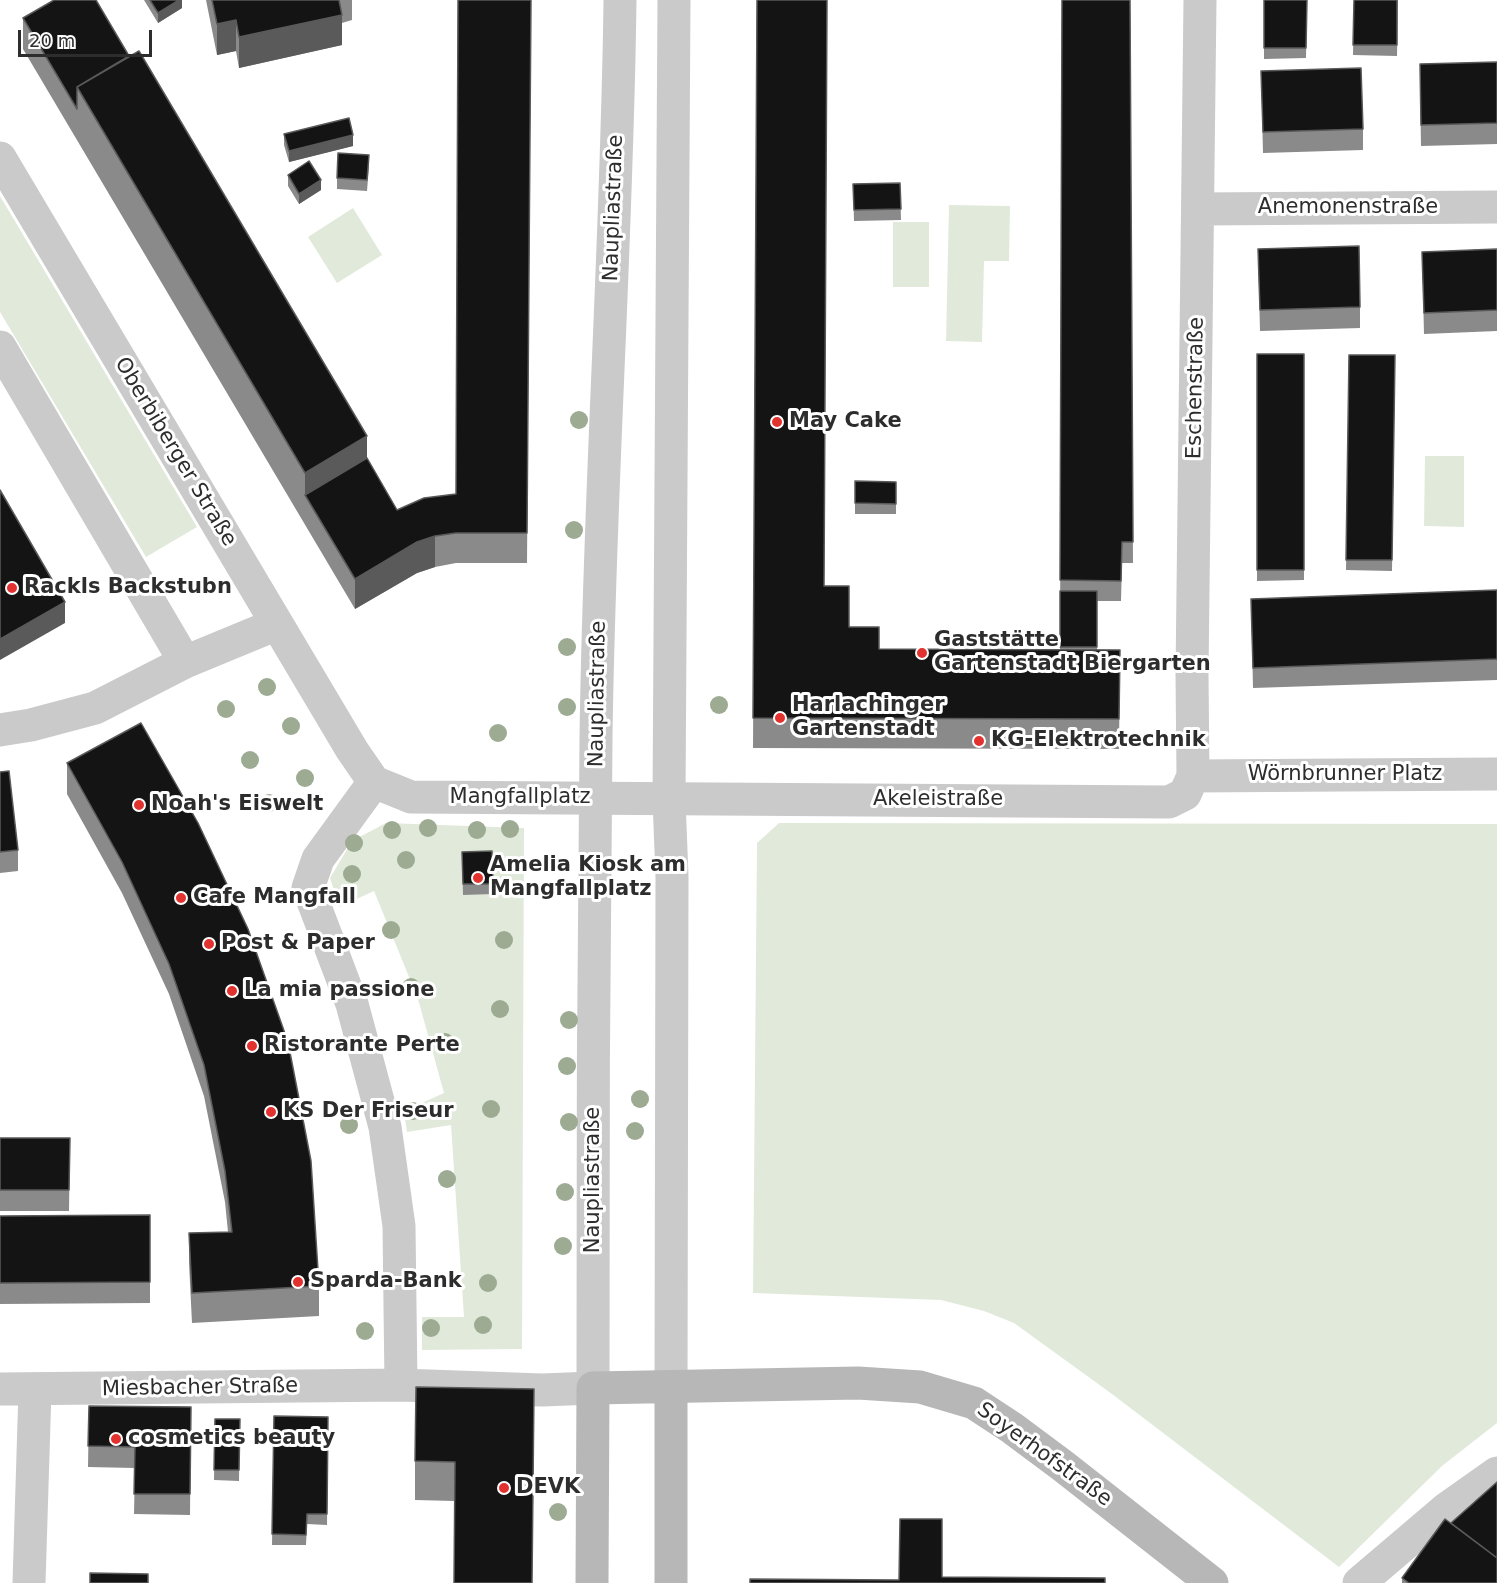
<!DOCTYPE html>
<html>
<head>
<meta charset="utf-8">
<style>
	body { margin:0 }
	#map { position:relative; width:1497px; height:1583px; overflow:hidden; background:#fff; font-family:"DejaVu Sans",sans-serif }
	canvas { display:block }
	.scale { position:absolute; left:18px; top:30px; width:134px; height:27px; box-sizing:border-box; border:3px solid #2d2d2d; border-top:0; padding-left:8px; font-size:18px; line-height:21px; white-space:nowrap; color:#2d2d2d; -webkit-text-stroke:4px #fff; paint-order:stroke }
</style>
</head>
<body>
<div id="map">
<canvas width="1497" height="1583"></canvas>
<div class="scale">20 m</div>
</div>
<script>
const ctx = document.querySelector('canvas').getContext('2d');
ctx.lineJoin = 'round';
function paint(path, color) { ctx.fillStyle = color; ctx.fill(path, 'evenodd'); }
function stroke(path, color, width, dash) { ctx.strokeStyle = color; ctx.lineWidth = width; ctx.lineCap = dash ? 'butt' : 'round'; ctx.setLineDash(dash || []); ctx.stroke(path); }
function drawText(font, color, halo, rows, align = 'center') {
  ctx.font = font + ' "DejaVu Sans",sans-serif'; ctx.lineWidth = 6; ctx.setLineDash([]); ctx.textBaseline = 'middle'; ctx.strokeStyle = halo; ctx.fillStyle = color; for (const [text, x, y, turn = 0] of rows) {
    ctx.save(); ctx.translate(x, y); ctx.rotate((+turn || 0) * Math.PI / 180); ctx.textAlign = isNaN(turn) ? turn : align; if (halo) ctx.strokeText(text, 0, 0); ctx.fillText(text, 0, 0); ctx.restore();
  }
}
const green = new Path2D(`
	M 0,196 L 197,527 L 146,557 L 0,312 Z
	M 949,205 L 1010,206 L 1009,261 L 984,261 L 982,342 L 946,341 Z
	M 353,208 L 382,255 L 337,283 L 308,237 Z
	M 893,222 L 929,222 L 929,287 L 893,287 Z
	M 1425,456 L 1464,456 L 1464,527 L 1424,526 Z
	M 386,823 L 524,828 L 522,1349 L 422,1350 L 422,1317 L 464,1317 L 451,1125 L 407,1132 L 404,1111 L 444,1093 L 418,999 L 374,891 L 339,907 L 330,878 L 352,841 Z
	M 779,823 L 1497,824 L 1497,1423 L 1442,1466 L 1339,1567 L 1112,1394 L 1014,1323 L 984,1311 L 941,1300 L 753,1293 L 757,843 Z`);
const minor = new Path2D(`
	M 0,158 L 352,750 L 374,782 L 411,797 L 1169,802 L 1185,794 L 1193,776 L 1192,674 L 1200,0
	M 1199,209 L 1497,207
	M 0,347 L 185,662
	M 0,730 L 31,725 L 95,708 L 185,662 L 277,624
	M 1193,776 L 1497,774
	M 374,782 L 318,859 L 308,888 L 352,1004 L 385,1127 L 399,1226 L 401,1385
	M 0,1389 L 401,1385 L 542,1390 L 593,1388
	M 29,1583 L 35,1390
	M 1359,1583 L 1446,1509 L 1497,1473`);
const tertiary = new Path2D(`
	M 671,1387 L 672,877 L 669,799 L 674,0
	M 593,1388 C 593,1172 593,955 596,739 C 599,493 617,247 620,0`);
const secondary = new Path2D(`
	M 671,1387 L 671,1583
	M 592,1583 L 593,1388 L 858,1383 L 920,1387 L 974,1403 L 1012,1428 L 1063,1466 L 1212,1583`);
const trees = [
	[579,420],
	[574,530],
	[567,647],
	[267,687],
	[719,705],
	[567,707],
	[226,709],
	[291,726],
	[498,733],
	[250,760],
	[305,778],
	[269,803],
	[428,828],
	[510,829],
	[392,830],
	[477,830],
	[354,843],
	[406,860],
	[352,874],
	[391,930],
	[504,940],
	[411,987],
	[500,1009],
	[569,1020],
	[445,1042],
	[567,1066],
	[640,1099],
	[491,1109],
	[413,1111],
	[569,1122],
	[349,1125],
	[635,1131],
	[447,1179],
	[565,1192],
	[563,1246],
	[488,1283],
	[483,1325],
	[431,1328],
	[365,1331],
	[558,1512]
];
const wall = new Path2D(`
	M 144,0 L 182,0 L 182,8 L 158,23 Z
	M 206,0 L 352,0 L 352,20 L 342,23 L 342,45 L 239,68 L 236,51 L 217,55 Z
	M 531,0 L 527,563 L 456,563 L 435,567 L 417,573 L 355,609 L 23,49 L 23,18 L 367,458 L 397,510 L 456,494 Z
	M 757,0 L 824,586 L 849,627 L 879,649 L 1060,649 L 1062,0 L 1130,0 L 1133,563 L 1122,563 L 1121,601 L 1097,601 L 1097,650 L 1120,650 L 1119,749 L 753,748 Z
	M 1264,0 L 1307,0 L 1306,58 L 1264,59 Z
	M 1354,0 L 1398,0 L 1397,56 L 1353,55 Z
	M 1497,62 L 1497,144 L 1421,146 L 1420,85 Z
	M 1261,71 L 1363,129 L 1363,150 L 1263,153 Z
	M 284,134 L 353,146 L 289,162 L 284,145 Z
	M 369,166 L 367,191 L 337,189 L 337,178 Z
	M 288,175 L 321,190 L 299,204 L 288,186 Z
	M 900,183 L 901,220 L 854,221 L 853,184 Z
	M 1258,249 L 1360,307 L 1360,328 L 1260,331 Z
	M 1497,249 L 1497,331 L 1424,334 L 1422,252 Z
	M 1257,354 L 1304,354 L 1304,580 L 1257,581 Z
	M 1349,355 L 1395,355 L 1392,571 L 1346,570 Z
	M 855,481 L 896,482 L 896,514 L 855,514 Z
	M 1497,590 L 1497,680 L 1253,688 L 1251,599 Z
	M 141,723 L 319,1286 L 319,1316 L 192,1323 L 189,1263 L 189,1233 L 228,1232 L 225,1202 L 204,1096 L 169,994 L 122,893 L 67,794 L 67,763 Z
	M 0,772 L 18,850 L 18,871 L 0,873 Z
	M 492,851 L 493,894 L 463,895 L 462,852 Z
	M 0,1138 L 70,1138 L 69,1211 L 0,1211 Z
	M 150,1215 L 150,1303 L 0,1304 L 0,1216 Z
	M 89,1406 L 191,1407 L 190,1515 L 134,1514 L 135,1468 L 88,1467 Z
	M 274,1416 L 328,1417 L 327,1525 L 307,1524 L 306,1545 L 272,1545 Z
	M 215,1419 L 240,1419 L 239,1481 L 214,1480 Z
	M 534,1427 L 532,1583 L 454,1583 L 455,1501 L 415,1500 L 415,1461 Z
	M 1402,1578 L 1497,1583 L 1402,1583 Z`);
const shadedWall = new Path2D(`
	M 179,0 L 182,0 L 182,8 L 158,23 L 158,13 Z
	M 342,15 L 342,45 L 239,68 L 239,37 Z
	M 236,20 L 236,51 L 217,55 L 217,24 Z
	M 353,135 L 353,146 L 289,162 L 289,151 Z
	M 321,180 L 321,190 L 299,204 L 299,194 Z
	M 367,436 L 367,489 L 305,495 L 305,473 Z
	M 435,536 L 435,567 L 417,573 L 355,609 L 355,579 L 417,542 Z
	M 65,602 L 65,623 L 0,660 L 0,639 Z`);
const building = new Path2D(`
	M 54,0 L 96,0 L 129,56 L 77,87 L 77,109 L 23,18 Z
	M 150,0 L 179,0 L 158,13 Z
	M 212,0 L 339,0 L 342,15 L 239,37 L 236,20 L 217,24 Z
	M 458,0 L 531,0 L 527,533 L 456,533 L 435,536 L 417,542 L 355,579 L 305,495 L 367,458 L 397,510 L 424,498 L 456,494 Z
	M 757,0 L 827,0 L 824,586 L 849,586 L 849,627 L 879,627 L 879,649 L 1120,650 L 1119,719 L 753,718 Z
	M 1062,0 L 1130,0 L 1133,542 L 1122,542 L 1121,581 L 1060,580 Z
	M 1264,0 L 1307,0 L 1306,48 L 1264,48 Z
	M 1354,0 L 1397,0 L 1397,45 L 1353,45 Z
	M 139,51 L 367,436 L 305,473 L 77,87 Z
	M 1497,62 L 1497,123 L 1421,125 L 1420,64 Z
	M 1361,68 L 1363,129 L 1263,132 L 1261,71 Z
	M 349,118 L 353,135 L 289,151 L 284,134 Z
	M 338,153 L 369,155 L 367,180 L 337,178 Z
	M 309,161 L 321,180 L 299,194 L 288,175 Z
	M 900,183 L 901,209 L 854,210 L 853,184 Z
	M 1359,246 L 1360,307 L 1260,310 L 1258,249 Z
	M 1497,249 L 1497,310 L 1424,313 L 1422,252 Z
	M 1257,354 L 1304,354 L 1304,570 L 1257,570 Z
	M 1349,355 L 1395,355 L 1392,560 L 1346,560 Z
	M 855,481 L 896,482 L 896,504 L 855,503 Z
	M 0,490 L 65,602 L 0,639 Z
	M 1497,590 L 1497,659 L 1253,668 L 1251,599 Z
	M 1060,591 L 1097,591 L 1097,647 L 1060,647 Z
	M 141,723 L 198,823 L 248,929 L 288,1042 L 311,1161 L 319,1286 L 192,1293 L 189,1233 L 232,1232 L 225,1171 L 204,1065 L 169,964 L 122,862 L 67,763 Z
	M 9,771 L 18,850 L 0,852 L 0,772 Z
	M 492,851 L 493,884 L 463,884 L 462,852 Z
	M 0,1138 L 70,1138 L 69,1190 L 0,1190 Z
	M 150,1215 L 150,1282 L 0,1283 L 0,1216 Z
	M 416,1387 L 534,1389 L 532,1583 L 454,1583 L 455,1462 L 415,1461 Z
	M 89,1406 L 191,1407 L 190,1494 L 134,1494 L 135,1447 L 88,1446 Z
	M 274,1416 L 328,1417 L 327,1514 L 307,1514 L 306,1535 L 272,1534 Z
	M 215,1419 L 240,1419 L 239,1470 L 214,1470 Z
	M 1497,1482 L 1497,1558 L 1451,1523 Z
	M 900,1519 L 942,1519 L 942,1577 L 1105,1578 L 1105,1583 L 750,1583 L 750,1579 L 899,1580 Z
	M 1445,1519 L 1497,1558 L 1497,1583 L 1409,1583 L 1402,1578 Z
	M 90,1573 L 148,1574 L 148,1583 L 90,1583 Z`);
const markers = [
	[777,422,6,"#e23230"],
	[12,588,6,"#e23230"],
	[922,653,6,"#e23230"],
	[780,718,6,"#e23230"],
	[979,741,6,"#e23230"],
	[139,805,6,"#e23230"],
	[478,878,6,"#e23230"],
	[181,898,6,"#e23230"],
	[209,944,6,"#e23230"],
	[232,991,6,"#e23230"],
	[252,1046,6,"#e23230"],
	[271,1112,6,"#e23230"],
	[298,1282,6,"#e23230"],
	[116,1439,6,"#e23230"],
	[504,1488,6,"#e23230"]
];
const streetNames = [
	["Naupliastraße",614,208,-88],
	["Anemonenstraße",1348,208],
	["Eschenstraße",1196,388,-89],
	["Oberbiberger Straße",175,452,59],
	["Naupliastraße",598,694,-89],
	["Wörnbrunner Platz",1345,775],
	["Mangfallplatz",520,798],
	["Akeleistraße",938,800],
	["Naupliastraße",594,1180,-90],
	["Miesbacher Straße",200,1388,-1],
	["Soyerhofstraße",1044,1455,36]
];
const poiNames = [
	["May Cake",789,422],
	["Rackls Backstubn",24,588],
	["Gaststätte",934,641],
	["Gartenstadt Biergarten",934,665],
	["Harlachinger",792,706],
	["Gartenstadt",792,730],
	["KG-Elektrotechnik",991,741],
	["Noah's Eiswelt",151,805],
	["Amelia Kiosk am",490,866],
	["Mangfallplatz",490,890],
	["Cafe Mangfall",193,898],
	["Post & Paper",221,944],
	["La mia passione",244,991],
	["Ristorante Perte",264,1046],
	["KS Der Friseur",283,1112],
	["Sparda-Bank",310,1282],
	["cosmetics beauty",128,1439],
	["DEVK",516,1488]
];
paint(green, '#e1eada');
stroke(minor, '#cacaca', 33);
stroke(tertiary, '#cacaca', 33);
stroke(secondary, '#b7b7b7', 33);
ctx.fillStyle = '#9dab93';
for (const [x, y] of trees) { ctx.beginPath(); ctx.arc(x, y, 9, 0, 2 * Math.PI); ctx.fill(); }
paint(wall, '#8a8a8a');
paint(shadedWall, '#5a5a5a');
paint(building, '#141414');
stroke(building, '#5a5a5a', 1.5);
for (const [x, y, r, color] of markers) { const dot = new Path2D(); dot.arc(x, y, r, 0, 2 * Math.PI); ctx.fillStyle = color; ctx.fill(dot); stroke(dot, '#fff', 2); }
drawText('21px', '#2d2d2d', '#fff', streetNames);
drawText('bold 21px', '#2d2d2d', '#fff', poiNames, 'left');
</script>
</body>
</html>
